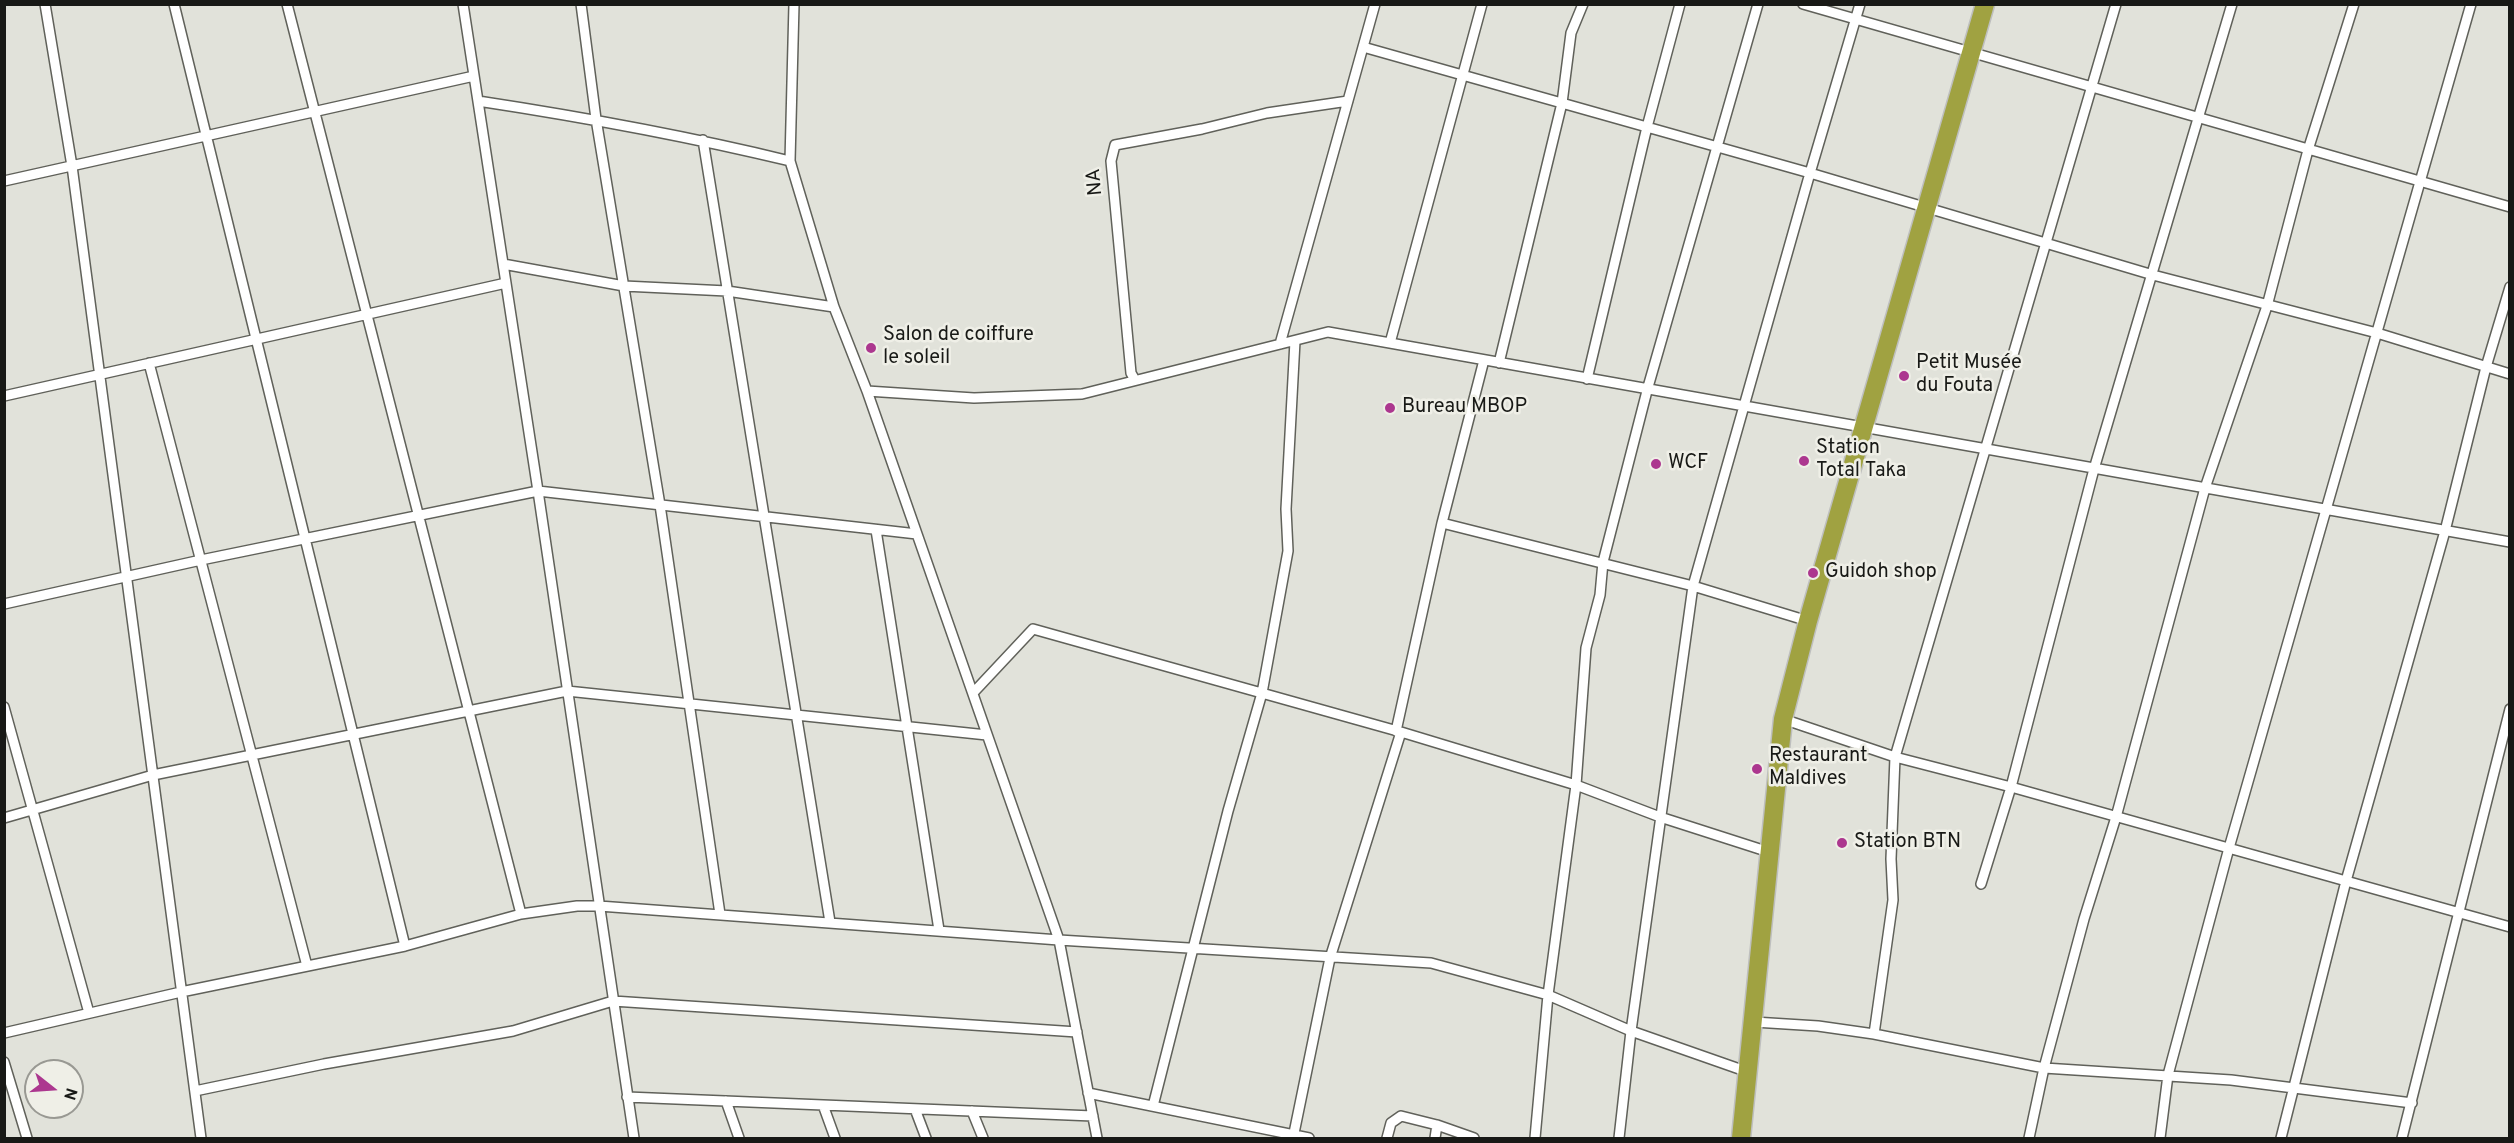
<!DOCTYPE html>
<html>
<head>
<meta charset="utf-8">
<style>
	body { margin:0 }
	#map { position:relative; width:2514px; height:1143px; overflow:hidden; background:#e1e2da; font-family:Overpass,sans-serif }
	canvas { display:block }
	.frame { position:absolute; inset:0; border:6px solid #181916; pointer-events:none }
	.north { position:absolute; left:24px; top:1059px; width:60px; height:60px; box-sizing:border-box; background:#efefe7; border:2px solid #999993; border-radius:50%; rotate:107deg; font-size:16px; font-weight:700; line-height:24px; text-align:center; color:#181916 }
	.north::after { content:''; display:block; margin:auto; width:21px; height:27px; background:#ac378f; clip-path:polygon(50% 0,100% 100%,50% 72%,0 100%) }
</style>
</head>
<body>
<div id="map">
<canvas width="2514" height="1143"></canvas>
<div class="frame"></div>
<div class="north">N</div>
</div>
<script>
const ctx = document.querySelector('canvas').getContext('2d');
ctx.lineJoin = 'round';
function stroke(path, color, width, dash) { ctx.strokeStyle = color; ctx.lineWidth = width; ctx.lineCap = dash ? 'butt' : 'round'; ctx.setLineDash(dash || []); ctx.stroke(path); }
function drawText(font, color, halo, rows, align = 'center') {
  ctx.font = font + ' Overpass,sans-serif'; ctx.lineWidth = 5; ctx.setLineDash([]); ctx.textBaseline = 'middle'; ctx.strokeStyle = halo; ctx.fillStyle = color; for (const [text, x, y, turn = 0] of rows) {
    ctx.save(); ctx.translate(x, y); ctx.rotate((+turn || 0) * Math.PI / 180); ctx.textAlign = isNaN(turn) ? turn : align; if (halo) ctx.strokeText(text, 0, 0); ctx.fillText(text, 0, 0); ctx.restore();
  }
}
const street = new Path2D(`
	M 45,4 L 72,166 L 201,1138
	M 174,4 L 405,946
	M 287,4 L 521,914
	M 463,4 L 538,491 L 634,1138
	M 581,4 L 596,119 L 660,505 L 720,914
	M 794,4 L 790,161 L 834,307 L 867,391 L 1059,940 L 1097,1138
	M 1803,4 L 2510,207
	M 1363,47 L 1810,173 L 2153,275 L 2377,333 L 2510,374
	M 478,101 C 583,117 687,136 790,161
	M 703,140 L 830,922
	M 4,181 L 474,76
	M 503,264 L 624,286 L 727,291 L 834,307
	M 1390,343 L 1482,4
	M 1280,344 L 1375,4
	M 149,363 L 307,966
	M 1499,363 L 1562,103 L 1571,33 L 1583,4
	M 1587,379 L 1647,127 L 1680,4
	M 1135,380 L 1131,373 L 1111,161 L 1115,145 L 1202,129 L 1267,113 L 1348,101
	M 867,391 L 974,398 L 1082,394 L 1328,332 L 2510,542
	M 4,396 L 506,283
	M 1442,523 L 1693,586 L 1808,621
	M 876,530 L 939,930
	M 4,604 L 201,560 L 538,491 L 917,534
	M 973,693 L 1033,629 L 1401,732 L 1576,785 L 1660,817 L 1769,852
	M 4,707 L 89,1013
	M 1783,719 L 1895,757 L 2011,787 L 2510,927
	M 1396,731 L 1442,523 L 1484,360
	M 4,818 L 153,775 L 567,691 L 987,735
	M 1981,884 L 2011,787 L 2094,469 L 2232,4
	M 1754,1022 L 1818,1026 L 1874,1034 L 2044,1068 L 2231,1080 L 2412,1103
	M 4,1033 L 181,992 L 405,946 L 521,914 L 577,906 L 599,906 L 1059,940 L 1431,963 L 1548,995 L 1631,1031 L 1748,1072
	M 1874,1034 L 1893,900 L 1891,859 L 1895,757 L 2116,4
	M 4,1062 L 27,1138
	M 195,1091 L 324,1064 L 513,1031 L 613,1001 L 1077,1032
	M 1088,1093 L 1309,1138
	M 627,1097 L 1093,1116
	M 726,1101 L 739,1138
	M 823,1105 L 835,1138
	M 1153,1106 L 1228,811 L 1262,693 L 1288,551 L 1286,509 L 1295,341
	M 915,1109 L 926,1138
	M 972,1111 L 983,1138
	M 1293,1138 L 1330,958 L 1401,732
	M 1387,1138 L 1391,1123 L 1401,1116 L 1437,1125 L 1474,1138
	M 1435,1138 L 1437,1125
	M 1535,1138 L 1548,995 L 1576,785 L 1586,648 L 1600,595 L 1603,562 L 1648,387 L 1758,4
	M 1619,1138 L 1631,1031 L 1693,586 L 1810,173 L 1860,4
	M 2029,1138 L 2044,1068 L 2084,919 L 2116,817 L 2205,488 L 2267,306 L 2308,150 L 2354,4
	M 2160,1138 L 2168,1075 L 2229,848 L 2471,4
	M 2281,1138 L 2346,881 L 2445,531 L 2486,367 L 2510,287
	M 2402,1138 L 2510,709`);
const highway = new Path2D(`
	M 1741,1138 L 1783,719 L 1808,621 L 1985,4`);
const markers = [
	[871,348,6,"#ac378f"],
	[1904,376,6,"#ac378f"],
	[1390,408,6,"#ac378f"],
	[1804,461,6,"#ac378f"],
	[1656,464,6,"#ac378f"],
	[1813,573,6,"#ac378f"],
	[1757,769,6,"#ac378f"],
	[1842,843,6,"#ac378f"]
];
const streetNames = [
	["NA",1096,182,-95]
];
const poiNames = [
	["Salon de coiffure",883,336],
	["le soleil",883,359],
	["Petit Musée",1916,364],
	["du Fouta",1916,387],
	["Bureau MBOP",1402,408],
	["Station",1816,449],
	["Total Taka",1816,472],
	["WCF",1668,464],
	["Guidoh shop",1825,573],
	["Restaurant",1769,757],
	["Maldives",1769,780],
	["Station BTN",1854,843]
];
stroke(street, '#60615a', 12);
stroke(highway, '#bebfbe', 21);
stroke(street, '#fff', 9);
stroke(highway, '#a0a241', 18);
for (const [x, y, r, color] of markers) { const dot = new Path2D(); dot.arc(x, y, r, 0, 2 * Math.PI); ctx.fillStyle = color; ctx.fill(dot); stroke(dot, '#efefe7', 2); }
drawText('20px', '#181916', '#efefe7', streetNames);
drawText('20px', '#181916', '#efefe7', poiNames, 'left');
</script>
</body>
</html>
